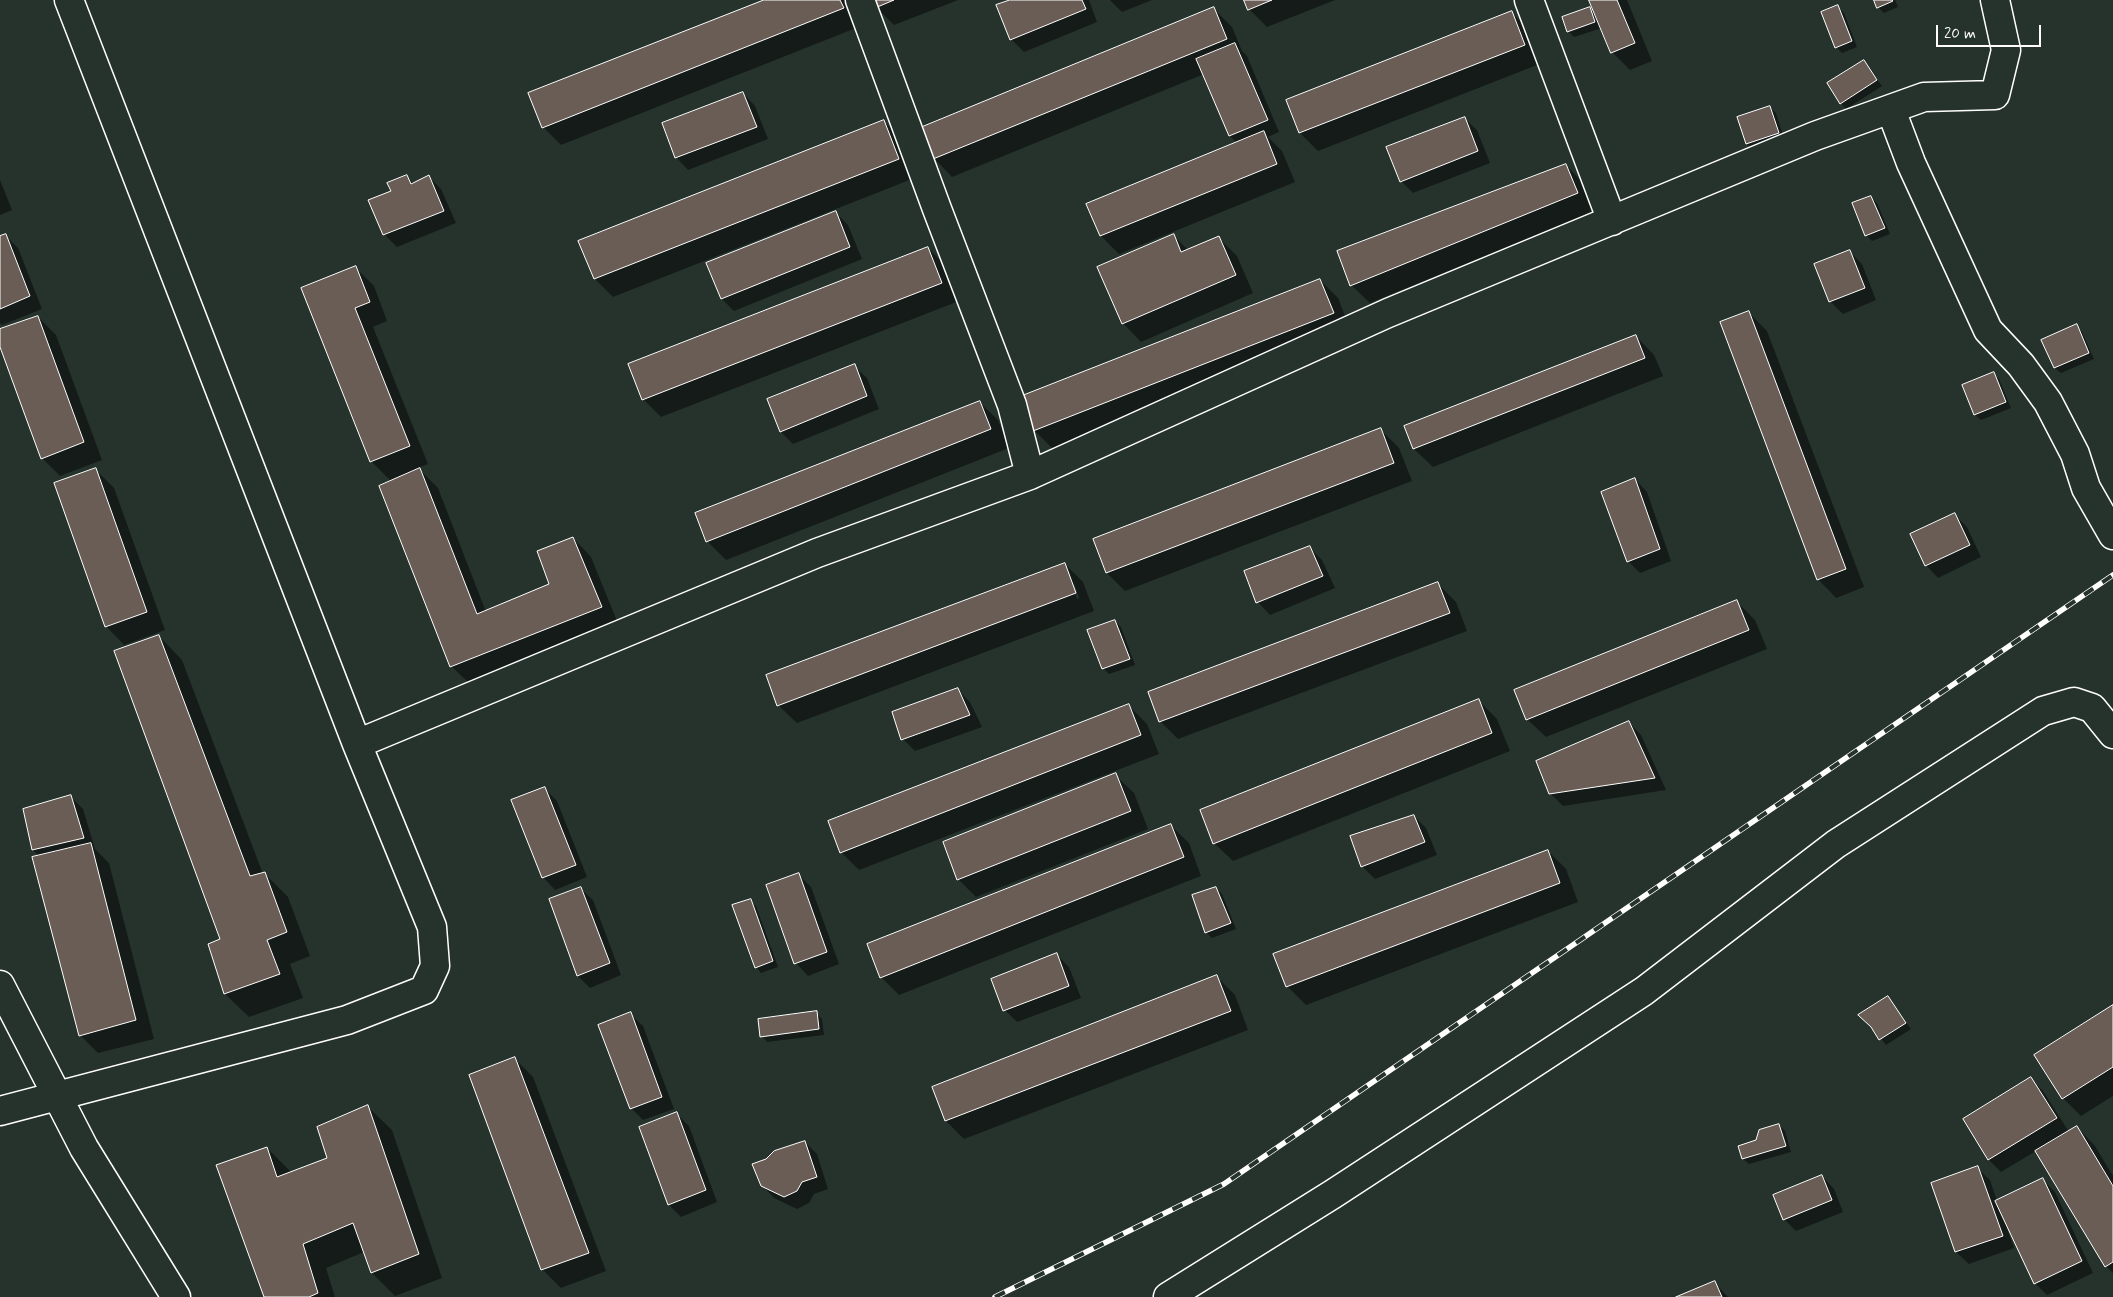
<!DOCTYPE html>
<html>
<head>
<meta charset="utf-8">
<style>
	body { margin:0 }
	#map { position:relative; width:2113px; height:1297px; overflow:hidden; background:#26332d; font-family:Mynerve,sans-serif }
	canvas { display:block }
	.scale { position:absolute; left:1936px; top:25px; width:105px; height:22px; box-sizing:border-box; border:2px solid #fff; border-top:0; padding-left:6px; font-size:15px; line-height:18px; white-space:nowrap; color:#fff; -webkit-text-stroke:4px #26332d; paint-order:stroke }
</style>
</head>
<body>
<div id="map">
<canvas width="2113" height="1297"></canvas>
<div class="scale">20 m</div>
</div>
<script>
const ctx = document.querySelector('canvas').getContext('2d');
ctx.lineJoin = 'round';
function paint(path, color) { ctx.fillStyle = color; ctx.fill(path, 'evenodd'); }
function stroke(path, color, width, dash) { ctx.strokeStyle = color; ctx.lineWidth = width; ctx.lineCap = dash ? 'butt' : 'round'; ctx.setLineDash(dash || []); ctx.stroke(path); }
const shadow = new Path2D(`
	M 768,0 L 851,0 L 861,26 L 561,145 L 543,127 Z
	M 873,0 L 958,0 L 894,25 L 876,7 Z
	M 1013,0 L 1089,0 L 1097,22 L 1024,52 L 1011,39 Z
	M 1110,0 L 1152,0 L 1122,12 Z
	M 1245,0 L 1335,0 L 1267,27 L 1249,9 Z
	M 1590,0 L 1627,0 L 1652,61 L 1630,70 L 1612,52 L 1602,28 L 1574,37 L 1568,31 L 1590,8 L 1596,15 Z
	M 1875,0 L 1895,0 L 1898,7 L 1884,13 L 1878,7 Z
	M 1838,7 L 1844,13 L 1857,47 L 1842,53 L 1836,47 Z
	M 1214,9 L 1232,27 L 1242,51 L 1247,56 L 1279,132 L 1268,137 L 1282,151 L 1295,182 L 1119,254 L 1101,236 L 1237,143 L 1230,136 L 1204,74 L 952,177 L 934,158 Z
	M 1511,12 L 1530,31 L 1542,63 L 1318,151 L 1300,133 L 1287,100 Z
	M 1864,61 L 1882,86 L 1846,109 L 1841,103 Z
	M 743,93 L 755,106 L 768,139 L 688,170 L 676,157 Z
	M 1770,107 L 1776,113 L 1784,139 L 1753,149 L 1747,144 L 1739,118 Z
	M 1464,118 L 1477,130 L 1490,163 L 1413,193 L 1401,181 Z
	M 884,121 L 902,140 L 917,177 L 613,297 L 595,279 L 580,241 Z
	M 1566,165 L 1584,184 L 1595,211 L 1370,303 L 1351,285 Z
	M 407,177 L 414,184 L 429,177 L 441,189 L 456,223 L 397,247 L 384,234 L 392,192 Z
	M 0,180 L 12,210 L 0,215 Z
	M 1871,197 L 1877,203 L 1890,234 L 1872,241 L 1866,235 Z
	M 836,213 L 848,225 L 862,259 L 734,311 L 722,299 L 708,264 Z
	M 5,235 L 18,248 L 42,309 L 2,325 L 0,323 L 0,237 Z
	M 1173,235 L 1188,250 L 1218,237 L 1237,256 L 1253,293 L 1141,342 L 1123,323 Z
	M 928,248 L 946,266 L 959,301 L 661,417 L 643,399 Z
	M 1849,251 L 1862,264 L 1876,300 L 1843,314 L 1830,301 L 1816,265 Z
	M 355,267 L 374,286 L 387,321 L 373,327 L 428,464 L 418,468 L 438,488 L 486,612 L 551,585 L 573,538 L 591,557 L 619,626 L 470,684 L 451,666 L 403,477 L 402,475 L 390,480 L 371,461 L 302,289 Z
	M 1320,280 L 1338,298 L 1351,331 L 1053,449 L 1034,430 Z
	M 1749,313 L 1767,331 L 1864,587 L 1836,598 L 1818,579 Z
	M 38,317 L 56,335 L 102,460 L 60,476 L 42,458 L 0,343 L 0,331 Z
	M 2076,326 L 2082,332 L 2094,359 L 2061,373 L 2055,368 Z
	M 1636,336 L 1654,355 L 1663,376 L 1433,467 L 1414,449 L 1406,426 Z
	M 854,366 L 867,378 L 879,409 L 793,444 L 781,432 L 768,399 Z
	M 1993,373 L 1999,379 L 2011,408 L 1981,420 L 1975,415 L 1964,386 Z
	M 979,402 L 998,420 L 1009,448 L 726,560 L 707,541 Z
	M 1381,430 L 1399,448 L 1412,481 L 1125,591 L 1107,573 L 1094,540 Z
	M 96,470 L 114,488 L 165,630 L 124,645 L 106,626 Z
	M 1635,479 L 1647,492 L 1671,561 L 1640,573 L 1628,561 Z
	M 1955,515 L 1967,527 L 1981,557 L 1938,578 L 1926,565 Z
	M 1310,548 L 1322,560 L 1335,588 L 1270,615 L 1258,602 Z
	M 1065,564 L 1083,582 L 1094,611 L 797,723 L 778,705 ZM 1072,584 L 1074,584 L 1079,598 L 1077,599 Z
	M 1438,584 L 1456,602 L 1467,631 L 1178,739 L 1160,721 Z
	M 1737,602 L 1755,620 L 1767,649 L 1546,737 L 1527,719 Z
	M 1115,621 L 1121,627 L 1135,665 L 1109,674 L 1103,668 Z
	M 159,636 L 182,660 L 263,874 L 265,874 L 288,897 L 310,956 L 290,964 L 303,998 L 249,1017 L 225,994 L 222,940 Z
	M 958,690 L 970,702 L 982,727 L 915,751 L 903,739 Z
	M 1479,701 L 1497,719 L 1510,751 L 1233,861 L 1214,843 Z
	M 1129,706 L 1147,724 L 1159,754 L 859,870 L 841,852 Z
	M 1629,723 L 1641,735 L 1666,790 L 1563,806 L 1550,793 Z
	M 1115,775 L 1134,793 L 1148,829 L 976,897 L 958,879 Z
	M 545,789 L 557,801 L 587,877 L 555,890 L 543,877 Z
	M 71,797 L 83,809 L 95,849 L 109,863 L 154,1039 L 98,1053 L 80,1035 L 40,857 L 33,850 L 25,810 Z
	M 1414,816 L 1426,828 L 1437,855 L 1375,879 L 1362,866 Z
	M 1170,825 L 1189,843 L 1201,876 L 899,995 L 881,977 Z
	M 1548,851 L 1566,869 L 1578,902 L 1306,1005 L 1287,986 Z
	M 799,875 L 811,887 L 839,964 L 808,976 L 796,963 Z
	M 580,888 L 593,900 L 621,975 L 590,988 L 578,976 Z
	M 1216,888 L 1222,894 L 1236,929 L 1212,938 L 1206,932 Z
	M 750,901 L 756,906 L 778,967 L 761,973 L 756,967 Z
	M 1056,954 L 1069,967 L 1081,998 L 1017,1022 L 1005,1010 Z
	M 1216,976 L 1235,995 L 1248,1030 L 964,1139 L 946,1121 Z
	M 1888,997 L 1911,1029 L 1886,1045 L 1873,1028 Z
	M 2113,1007 L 2113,1096 L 2081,1116 L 2063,1098 Z
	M 816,1013 L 822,1019 L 824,1035 L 767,1042 L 762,1036 Z
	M 630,1014 L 643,1026 L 674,1109 L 643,1120 L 631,1108 Z
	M 515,1059 L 533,1077 L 606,1271 L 561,1288 L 542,1269 Z
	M 2031,1079 L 2043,1091 L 2069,1132 L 2077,1127 L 2095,1146 L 2113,1176 L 2113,1273 L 2106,1266 L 2036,1151 L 2001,1172 L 1989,1160 L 1965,1119 Z
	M 368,1107 L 392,1130 L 442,1278 L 395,1296 L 372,1273 L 364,1252 L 326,1268 L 335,1297 L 265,1297 L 267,1148 L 291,1172 L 328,1159 Z
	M 676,1113 L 689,1126 L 717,1202 L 681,1217 L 669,1205 L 641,1128 Z
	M 1779,1125 L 1785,1131 L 1791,1152 L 1749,1164 L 1743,1159 L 1739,1146 L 1757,1141 Z
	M 805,1142 L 817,1154 L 828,1189 L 814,1194 L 809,1203 L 797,1209 L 774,1198 L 762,1185 Z
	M 1977,1168 L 1990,1180 L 1997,1201 L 2043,1180 L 2055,1192 L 2093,1273 L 2047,1295 L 2035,1283 L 2009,1227 L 2007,1228 L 2014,1248 L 1969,1264 L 1956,1252 L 1932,1184 Z
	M 1822,1176 L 1834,1189 L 1843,1212 L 1796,1231 L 1784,1219 Z
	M 1715,1283 L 1728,1297 L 1679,1297 Z`);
const building = new Path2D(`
	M 764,0 L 840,0 L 844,8 L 542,128 L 528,93 Z
	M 872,0 L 894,0 L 875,8 Z
	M 1010,0 L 1082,0 L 1086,9 L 1010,40 L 996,5 Z
	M 1244,0 L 1272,0 L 1248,10 Z
	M 1589,0 L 1617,0 L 1635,43 L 1611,53 Z
	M 1874,0 L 1892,0 L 1893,1 L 1877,8 Z
	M 1838,5 L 1852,41 L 1835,48 L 1821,12 Z
	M 1214,7 L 1227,39 L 933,159 L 920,128 Z
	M 1590,7 L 1595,22 L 1567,32 L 1562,17 Z
	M 1512,11 L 1525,45 L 1299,133 L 1286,100 Z
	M 1235,43 L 1268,120 L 1229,136 L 1196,59 Z
	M 1864,60 L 1877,80 L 1840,104 L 1827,83 Z
	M 743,92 L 757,127 L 675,158 L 662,123 Z
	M 1770,106 L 1779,133 L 1746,144 L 1737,117 Z
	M 1465,117 L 1478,151 L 1400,182 L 1386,147 Z
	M 884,120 L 899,159 L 594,279 L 578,241 Z
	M 1264,131 L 1277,164 L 1100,236 L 1086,204 Z
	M 1566,164 L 1578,193 L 1350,286 L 1337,251 Z
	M 407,175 L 411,184 L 429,175 L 444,211 L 383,235 L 368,200 L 391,191 L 387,183 Z
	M 1871,196 L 1885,228 L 1865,236 L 1852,203 Z
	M 836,211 L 850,247 L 721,299 L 706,263 Z
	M 6,234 L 30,296 L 0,309 L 0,236 Z
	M 1174,234 L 1181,252 L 1219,236 L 1236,275 L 1122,324 L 1097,267 Z
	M 928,247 L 942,283 L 642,400 L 628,364 Z
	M 1850,250 L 1865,288 L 1829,302 L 1814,264 Z
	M 356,266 L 370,302 L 355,308 L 410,446 L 370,462 L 301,288 Z
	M 1320,279 L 1334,313 L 1033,431 L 1022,396 Z
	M 1749,311 L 1846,569 L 1817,580 L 1720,322 Z
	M 38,316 L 84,442 L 41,459 L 0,347 L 0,329 Z
	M 2077,324 L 2089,353 L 2054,368 L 2041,340 Z
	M 1636,335 L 1645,358 L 1413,449 L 1404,426 Z
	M 855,364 L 867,396 L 780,432 L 767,399 Z
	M 1994,372 L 2006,402 L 1974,415 L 1962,385 Z
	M 980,401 L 991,429 L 706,542 L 695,513 Z
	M 1381,428 L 1394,463 L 1106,573 L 1093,539 Z
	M 96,468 L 147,612 L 105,627 L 54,483 Z
	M 420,468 L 477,614 L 549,584 L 537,551 L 573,537 L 602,607 L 450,667 L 379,486 Z
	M 1635,478 L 1660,549 L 1627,562 L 1601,492 Z
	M 1955,513 L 1970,545 L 1925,566 L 1910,534 Z
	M 1310,546 L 1323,576 L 1256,603 L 1244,571 Z
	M 1065,563 L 1076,593 L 777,706 L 766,675 Z
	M 1438,582 L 1450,613 L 1159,722 L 1148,692 Z
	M 1737,600 L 1749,630 L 1526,720 L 1514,690 Z
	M 1115,620 L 1130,659 L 1102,669 L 1087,630 Z
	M 159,635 L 250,876 L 265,872 L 287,932 L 267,940 L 280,974 L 224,994 L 208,944 L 220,939 L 114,651 Z
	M 958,688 L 970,715 L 901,740 L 892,712 Z
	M 1479,699 L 1492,733 L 1213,844 L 1200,810 Z
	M 1129,704 L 1141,735 L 840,853 L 828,821 Z
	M 1629,721 L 1655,778 L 1549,794 L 1536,761 Z
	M 1116,773 L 1131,811 L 957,880 L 943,842 Z
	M 545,787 L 576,865 L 542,878 L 511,800 Z
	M 71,795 L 84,838 L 32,850 L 23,809 Z
	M 1414,815 L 1425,842 L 1361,867 L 1350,836 Z
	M 1171,824 L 1184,857 L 880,978 L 867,944 Z
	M 91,843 L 136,1020 L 79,1036 L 32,857 Z
	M 1548,850 L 1560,883 L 1286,987 L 1273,954 Z
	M 799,873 L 827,952 L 794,964 L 766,885 Z
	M 581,887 L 610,963 L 577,976 L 549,899 Z
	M 1216,887 L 1231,923 L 1205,933 L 1192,895 Z
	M 751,899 L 773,961 L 755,968 L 732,905 Z
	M 1057,953 L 1069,986 L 1003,1011 L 991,979 Z
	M 1217,975 L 1231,1011 L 945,1121 L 932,1087 Z
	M 1888,996 L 1906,1023 L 1879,1040 L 1871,1027 L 1858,1015 Z
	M 2113,1005 L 2113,1067 L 2062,1099 L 2034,1055 Z
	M 817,1011 L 819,1029 L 760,1037 L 758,1019 Z
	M 631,1012 L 662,1097 L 630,1109 L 598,1025 Z
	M 515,1057 L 589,1253 L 541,1270 L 469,1075 Z
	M 2031,1077 L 2057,1118 L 1988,1160 L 1963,1119 Z
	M 368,1105 L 419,1254 L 371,1273 L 353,1223 L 303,1244 L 318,1293 L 309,1297 L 264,1297 L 216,1165 L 267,1147 L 277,1177 L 327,1158 L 317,1127 Z
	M 677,1112 L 706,1190 L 668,1205 L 639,1127 Z
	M 1779,1124 L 1786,1146 L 1742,1159 L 1738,1146 L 1756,1140 L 1759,1130 Z
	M 2077,1126 L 2113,1186 L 2113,1262 L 2105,1267 L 2035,1151 Z
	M 805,1141 L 817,1177 L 802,1182 L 797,1191 L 784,1197 L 761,1186 L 752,1164 L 766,1159 L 774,1151 Z
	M 1978,1166 L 2003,1236 L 1955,1252 L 1931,1183 Z
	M 1822,1175 L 1832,1200 L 1783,1220 L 1773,1195 Z
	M 2043,1178 L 2082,1261 L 2034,1284 L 1995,1201 Z
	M 1715,1281 L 1722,1297 L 1676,1297 Z`);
const street = new Path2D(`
	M 860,0 L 937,209 L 1012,405 L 1030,475
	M 1529,0 L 1612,221
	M 1891,110 L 1911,163 L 1988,330 L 2021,365 L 2048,402 L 2075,454 L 2086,488 L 2113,535
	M 357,744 L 817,553 L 1030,475 L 1388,313 L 1815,136 L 1924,97 L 1995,95 L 2006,50 L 1995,0
	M 0,985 L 84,1148 L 176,1297
	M 0,1111 L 347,1020 L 424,990 L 435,966 L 432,927 L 357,744 L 69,0
	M 1168,1297 L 1333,1194 L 1644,991 L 1836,844 L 2043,711 L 2074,702 L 2092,708 L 2113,734`);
const rail = new Path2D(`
	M 995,1297 L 1224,1184 L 2113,575`);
paint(shadow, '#0007');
paint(building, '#695d56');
stroke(building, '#fff', 1);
stroke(street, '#fff', 31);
stroke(street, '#26332d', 28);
stroke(rail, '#fff', 5.5);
stroke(rail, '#26332d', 4, [11]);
</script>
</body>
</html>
